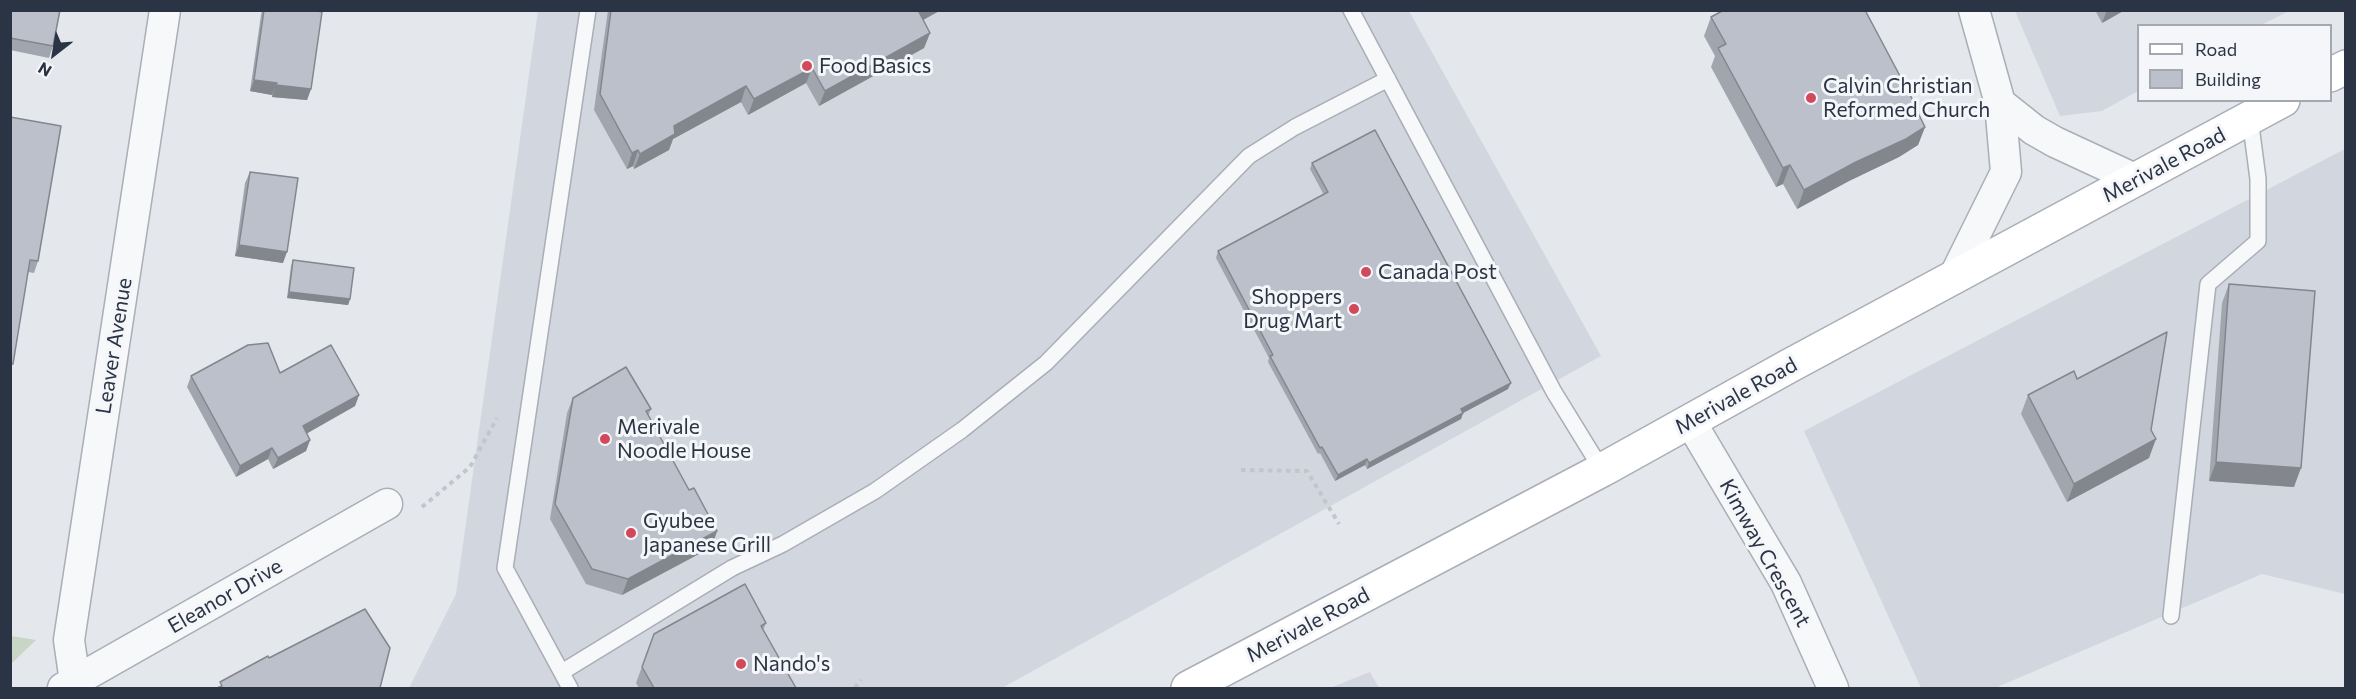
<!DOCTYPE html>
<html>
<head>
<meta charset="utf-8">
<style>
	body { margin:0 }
	#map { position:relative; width:2356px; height:699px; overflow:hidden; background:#e4e7ec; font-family:Commissioner,sans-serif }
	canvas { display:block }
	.frame { position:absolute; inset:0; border:12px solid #2b3445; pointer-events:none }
	.legend { position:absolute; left:2137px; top:24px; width:195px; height:78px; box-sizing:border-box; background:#f4f6f9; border:2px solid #a4a8b1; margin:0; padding:8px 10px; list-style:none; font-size:18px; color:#2b3445 }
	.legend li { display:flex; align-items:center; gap:12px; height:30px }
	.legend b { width:30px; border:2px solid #a4a8b1 }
	.north { position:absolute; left:24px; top:24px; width:60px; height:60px; -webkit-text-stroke:4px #f4f6f9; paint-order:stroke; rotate:211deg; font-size:16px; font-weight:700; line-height:24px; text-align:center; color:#2b3445 }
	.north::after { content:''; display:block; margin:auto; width:21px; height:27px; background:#2b3445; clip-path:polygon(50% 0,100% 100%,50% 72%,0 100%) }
</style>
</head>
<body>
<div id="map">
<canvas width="2356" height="699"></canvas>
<div class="frame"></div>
<ul class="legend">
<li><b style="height:8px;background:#fff"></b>Road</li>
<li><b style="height:16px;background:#bbc0ca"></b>Building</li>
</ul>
<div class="north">N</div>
</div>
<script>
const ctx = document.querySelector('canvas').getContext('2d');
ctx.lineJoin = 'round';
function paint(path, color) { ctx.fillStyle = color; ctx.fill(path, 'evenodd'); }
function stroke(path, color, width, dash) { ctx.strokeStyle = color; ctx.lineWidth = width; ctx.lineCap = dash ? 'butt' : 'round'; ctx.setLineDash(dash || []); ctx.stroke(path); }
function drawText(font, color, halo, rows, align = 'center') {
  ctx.font = font + ' Commissioner,sans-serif'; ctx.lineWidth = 6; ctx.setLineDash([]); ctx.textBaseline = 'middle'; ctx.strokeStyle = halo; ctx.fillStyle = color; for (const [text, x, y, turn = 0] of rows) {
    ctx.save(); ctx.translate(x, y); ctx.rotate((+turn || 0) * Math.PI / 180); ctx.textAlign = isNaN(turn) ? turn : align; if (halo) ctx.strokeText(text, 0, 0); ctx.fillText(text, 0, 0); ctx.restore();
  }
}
const built = new Path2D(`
	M 538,11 L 1409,11 L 1601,356 L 1002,688 L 409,688 L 456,594 Z
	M 2015,11 L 2289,11 L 2261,25 L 2138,26 L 2138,91 L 2102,111 L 2060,116 Z
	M 2345,149 L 2345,594 L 2262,574 L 1995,688 L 1921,688 L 1804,431 Z
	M 1370,672 L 1379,688 L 1330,688 Z`);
const green = new Path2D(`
	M 11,636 L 36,640 L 11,664 L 10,636 Z`);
const path = new Path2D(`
	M 1241,470 L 1307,471 L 1339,524
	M 422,507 L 470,467 L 497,418
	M 855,688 L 861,680`);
const service = new Path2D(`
	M 1351,10 L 1554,392 L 1602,470
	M 2171,616 L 2208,284 L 2258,241 L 2258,179 L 2250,118
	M 562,672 L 732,568 L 783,544 L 875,491 L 962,430 L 1046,363 L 1249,156 L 1295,127 L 1388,79
	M 570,688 L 505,568 L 588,10`);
const minor = new Path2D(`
	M 2000,103 L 2034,130 L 2055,142 L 2137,180
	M 1953,279 L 2006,172 L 2000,103 L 1974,10
	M 1690,421 L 1786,583 L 1833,688
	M 75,682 L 69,640 L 165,10
	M 63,688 L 387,504`);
const secondary = new Path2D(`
	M 2330,75 L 2346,67
	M 1188,688 L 1602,470 L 1789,366 L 2283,100`);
const wall = new Path2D(`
	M 10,10 L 53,46 L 49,58 L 10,50 Z
	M 262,10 L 313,10 L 311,89 L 307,100 L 272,97 L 272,95 L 250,91 L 261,15 Z
	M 608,10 L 941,10 L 923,20 L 930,33 L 924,48 L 819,106 L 806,83 L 748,115 L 741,102 L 673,139 L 669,150 L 634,169 L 633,166 L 627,169 L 594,110 Z
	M 1718,10 L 1865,10 L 1918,110 L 1917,112 L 1925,127 L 1918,145 L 1899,157 L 1849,181 L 1797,209 L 1783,184 L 1776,187 L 1711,67 L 1715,56 L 1704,36 L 1711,17 L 1720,13 Z
	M 2095,10 L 2125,10 L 2102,23 Z
	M 10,117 L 38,261 L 34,273 L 28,272 L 13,364 L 10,369 Z
	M 1312,163 L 1508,389 L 1463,413 L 1461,419 L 1367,469 L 1365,465 L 1335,481 L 1320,453 L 1318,454 L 1268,362 L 1269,358 L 1216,258 L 1218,251 L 1324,195 L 1310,169 Z
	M 250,172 L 283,263 L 235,256 L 245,183 Z
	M 293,260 L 350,299 L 348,305 L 287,298 L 291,266 Z
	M 2229,284 L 2294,487 L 2209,481 L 2222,303 Z
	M 280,373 L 359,395 L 355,406 L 307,433 L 310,440 L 306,451 L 273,469 L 268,459 L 236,477 L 187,387 L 191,376 Z
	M 2077,379 L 2151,430 L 2149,458 L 2067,502 L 2021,414 L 2028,395 Z
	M 573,398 L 651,409 L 648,416 L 712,547 L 622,595 L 586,584 L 550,519 L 567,413 Z
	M 766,623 L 763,630 L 796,688 L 639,688 L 636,683 L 654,634 Z`);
const shadedWall = new Path2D(`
	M 918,10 L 941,10 L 912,26 Z
	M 2107,10 L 2125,10 L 2102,23 Z
	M 930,33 L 924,48 L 819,106 L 825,91 Z
	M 812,68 L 806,83 L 748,115 L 754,99 Z
	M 254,80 L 277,83 L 272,95 L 250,91 Z
	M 276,85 L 311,89 L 307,100 L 272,97 Z
	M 746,86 L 741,102 L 673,139 L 669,150 L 634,169 L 640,154 L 674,126 Z
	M 1925,127 L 1918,145 L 1899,157 L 1849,181 L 1797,209 L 1804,190 L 1856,162 Z
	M 638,150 L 633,166 L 627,169 L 632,153 Z
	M 1790,165 L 1783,184 L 1776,187 L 1783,168 Z
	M 239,245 L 287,252 L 283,263 L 235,256 Z
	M 289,292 L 350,299 L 348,305 L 287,298 Z
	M 1511,383 L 1508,389 L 1463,413 L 1461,419 L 1367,469 L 1369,463 L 1461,409 Z
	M 359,395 L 355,406 L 299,438 L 303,426 Z
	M 2156,439 L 2149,458 L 2067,502 L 2074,484 Z
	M 310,440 L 306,451 L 273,469 L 278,458 Z
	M 272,448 L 268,459 L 236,477 L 240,466 Z
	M 1367,459 L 1365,465 L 1335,481 L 1338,475 Z
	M 2216,462 L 2301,468 L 2294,487 L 2209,481 Z
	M 717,531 L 712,547 L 622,595 L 628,579 Z`);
const building = new Path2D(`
	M 10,10 L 60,10 L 53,46 L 10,38 Z
	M 264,10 L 313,10 L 322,12 L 311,89 L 276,85 L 277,83 L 254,80 Z
	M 611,10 L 918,10 L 930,33 L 825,91 L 812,68 L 754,99 L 746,86 L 674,126 L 675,134 L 640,154 L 638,150 L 632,153 L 600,94 Z
	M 1724,10 L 1865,10 L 1918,110 L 1917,111 L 1925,127 L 1906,139 L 1856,162 L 1804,190 L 1790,165 L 1783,168 L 1718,48 L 1726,44 L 1711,17 Z
	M 10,117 L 61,126 L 38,261 L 30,260 L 13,364 L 10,363 Z
	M 1375,130 L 1511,383 L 1461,409 L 1463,413 L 1369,463 L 1367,459 L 1338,475 L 1322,447 L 1320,448 L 1270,356 L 1273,355 L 1218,251 L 1328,192 L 1312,163 Z
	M 250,172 L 298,178 L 287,252 L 239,245 Z
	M 293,260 L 354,268 L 350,299 L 289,292 Z
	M 2229,284 L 2315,291 L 2301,468 L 2216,462 Z
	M 2167,332 L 2151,430 L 2156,439 L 2074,484 L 2028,395 L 2074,371 L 2077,379 Z
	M 268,343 L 280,373 L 331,345 L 359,395 L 303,426 L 310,440 L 278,458 L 272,448 L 240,466 L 191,376 L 248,345 Z
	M 626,367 L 651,409 L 646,411 L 689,490 L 694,488 L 717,531 L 628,579 L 592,569 L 555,504 L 573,398 Z
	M 745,584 L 766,623 L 761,626 L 796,688 L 654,688 L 642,667 L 654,634 Z
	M 365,609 L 390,648 L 380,688 L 217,688 L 222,686 L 220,682 L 268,656 L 269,658 Z`);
const markers = [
	[807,66,6,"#d1495b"],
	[1811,98,6,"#d1495b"],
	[1366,272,6,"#d1495b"],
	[1354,309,6,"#d1495b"],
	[605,439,6,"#d1495b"],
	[631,533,6,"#d1495b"],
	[741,664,6,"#d1495b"]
];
const poiNames = [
	["Food Basics",819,66],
	["Calvin Christian",1823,86],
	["Reformed Church",1823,110],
	["Canada Post",1378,272],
	["Shoppers",1342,297,"right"],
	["Drug Mart",1342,321,"right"],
	["Merivale",617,427],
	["Noodle House",617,451],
	["Gyubee",643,521],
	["Japanese Grill",643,545],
	["Nando's",753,664]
];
const streetNames = [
	["Merivale Road",2164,165,-28],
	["Leaver Avenue",114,346,-81],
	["Merivale Road",1736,396,-29],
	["Kimway Crescent",1765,553,61],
	["Eleanor Drive",225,596,-30],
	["Merivale Road",1308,625,-28]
];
paint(built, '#d2d6de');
paint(green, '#c9d6c5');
stroke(service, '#a9aeb7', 18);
stroke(minor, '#a9aeb7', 33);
stroke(secondary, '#a9aeb7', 36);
stroke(path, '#c2c5cb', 4, [4.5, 4.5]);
stroke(service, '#f7f8fa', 15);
stroke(minor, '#f7f8fa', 30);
stroke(secondary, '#fff', 33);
paint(wall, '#a1a5ae');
paint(shadedWall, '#83868d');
paint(building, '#bbc0ca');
stroke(building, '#83868d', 1.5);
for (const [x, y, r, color] of markers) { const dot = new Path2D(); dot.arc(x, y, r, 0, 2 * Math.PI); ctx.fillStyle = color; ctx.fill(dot); stroke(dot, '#f4f6f9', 2); }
drawText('21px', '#2b3445', '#f4f6f9', poiNames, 'left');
drawText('21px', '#2b3445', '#f4f6f9', streetNames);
</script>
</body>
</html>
